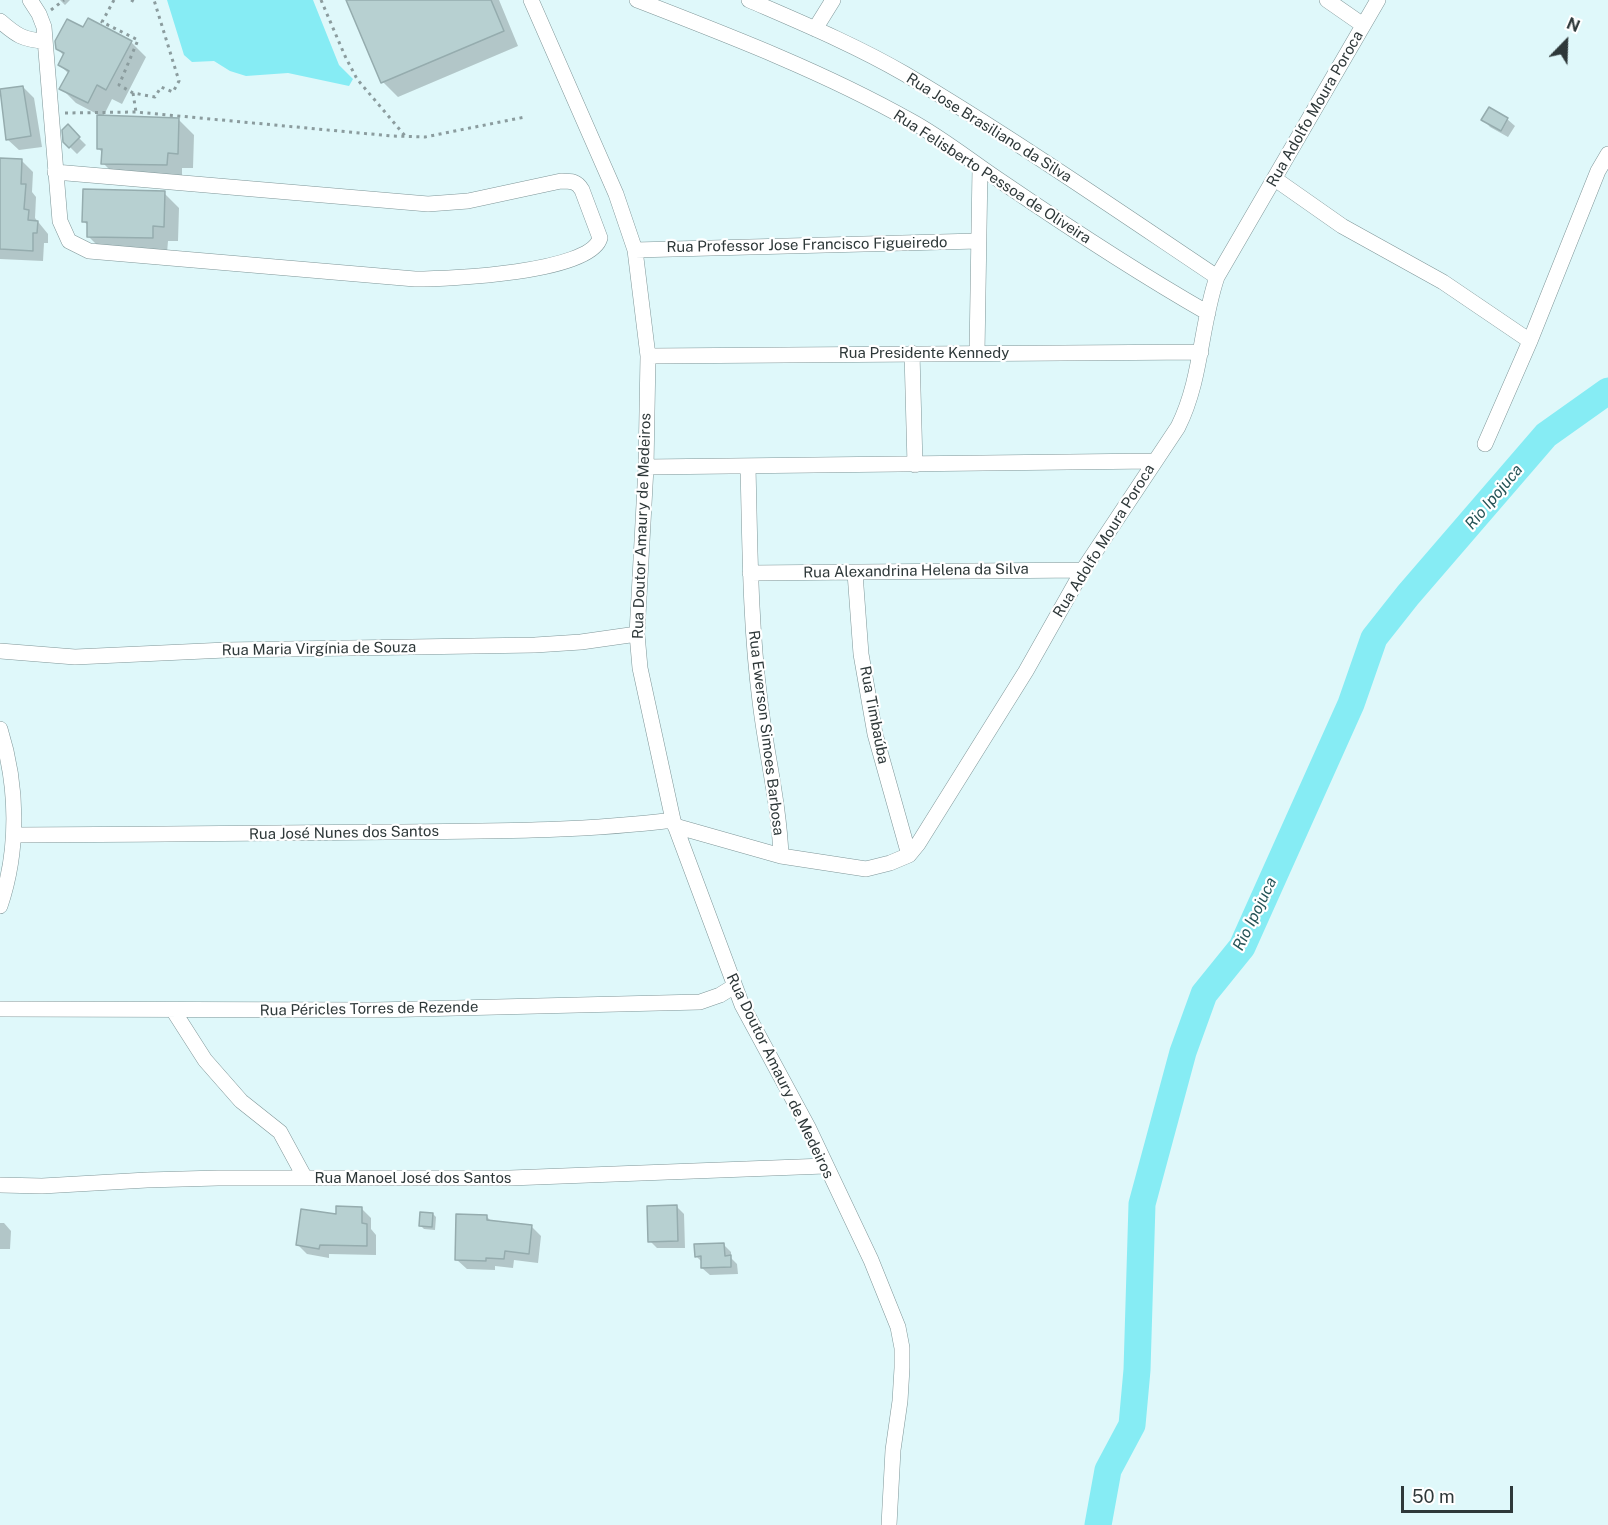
<!DOCTYPE html>
<html>
<head>
<meta charset="utf-8">
<style>
	body { margin:0 }
	#map { position:relative; width:1608px; height:1525px; overflow:hidden; background:#dff8fa; font-family:"Public Sans",sans-serif }
	canvas { display:block }
	.north { position:absolute; left:1536px; top:12px; width:60px; height:60px; -webkit-text-stroke:4px #fff; paint-order:stroke; rotate:23deg; font-size:16px; font-weight:700; line-height:24px; text-align:center; color:#2e3839 }
	.north::after { content:''; display:block; margin:auto; width:21px; height:27px; background:#2e3839; clip-path:polygon(50% 0,100% 100%,50% 72%,0 100%) }
	.scale { position:absolute; left:1401px; top:1486px; width:112px; height:27px; box-sizing:border-box; border:3px solid #2e3839; border-top:0; padding-left:8px; font-size:18px; line-height:21px; white-space:nowrap; color:#2e3839; -webkit-text-stroke:4px #fff; paint-order:stroke }
</style>
</head>
<body>
<div id="map">
<canvas width="1608" height="1525"></canvas>
<div class="north">N</div>
<div class="scale">50 m</div>
</div>
<script>
const ctx = document.querySelector('canvas').getContext('2d');
ctx.lineJoin = 'round';
function paint(path, color) { ctx.fillStyle = color; ctx.fill(path, 'evenodd'); }
function stroke(path, color, width, dash) { ctx.strokeStyle = color; ctx.lineWidth = width; ctx.lineCap = dash ? 'butt' : 'round'; ctx.setLineDash(dash || []); ctx.stroke(path); }
function drawText(font, color, halo, rows, align = 'center') {
  ctx.font = font + ' "Public Sans",sans-serif'; ctx.lineWidth = 4.5; ctx.setLineDash([]); ctx.textBaseline = 'middle'; ctx.strokeStyle = halo; ctx.fillStyle = color; for (const [text, x, y, turn = 0] of rows) {
    ctx.save(); ctx.translate(x, y); ctx.rotate((+turn || 0) * Math.PI / 180); ctx.textAlign = isNaN(turn) ? turn : align; if (halo) ctx.strokeText(text, 0, 0); ctx.fillText(text, 0, 0); ctx.restore();
  }
}
const water = new Path2D(`
	M 167,0 L 313,0 L 339,65 L 353,79 L 349,86 L 288,73 L 246,76 L 230,71 L 214,61 L 192,62 L 184,55 Z`);
const shadow = new Path2D(`
	M 60,0 L 70,0 L 65,5 Z
	M 348,0 L 499,0 L 518,46 L 398,97 L 383,82 Z
	M 84,29 L 131,42 L 146,57 L 122,104 L 112,99 L 103,117 L 179,120 L 194,135 L 193,168 L 182,168 L 182,180 L 118,178 L 103,163 L 103,153 L 98,148 L 99,115 L 76,103 L 61,88 L 69,74 L 60,65 L 64,56 L 57,48 Z
	M 23,87 L 34,98 L 42,147 L 19,150 L 7,139 L 0,91 Z
	M 1483,119 L 1507,119 L 1515,126 L 1508,137 L 1490,127 Z
	M 68,127 L 86,145 L 77,154 L 65,142 Z
	M 0,159 L 21,160 L 33,172 L 32,192 L 36,197 L 35,218 L 48,234 L 48,243 L 44,243 L 43,261 L 0,259 Z
	M 164,193 L 179,208 L 178,241 L 168,241 L 167,253 L 104,252 L 88,236 L 89,226 L 83,221 Z
	M 676,1206 L 684,1214 L 685,1248 L 657,1248 L 650,1241 Z
	M 361,1208 L 371,1218 L 371,1229 L 376,1235 L 376,1255 L 329,1254 L 329,1258 L 307,1254 L 298,1245 L 337,1216 Z
	M 433,1214 L 436,1217 L 435,1230 L 424,1229 L 421,1226 Z
	M 486,1216 L 492,1222 L 531,1226 L 541,1236 L 538,1263 L 514,1260 L 513,1268 L 495,1266 L 495,1270 L 467,1269 L 457,1260 Z
	M 0,1223 L 4,1223 L 11,1231 L 10,1249 L 0,1249 Z
	M 724,1245 L 731,1252 L 731,1258 L 737,1264 L 738,1274 L 710,1275 L 702,1268 L 702,1262 L 696,1256 Z`);
const river = new Path2D(`
	M 1098,1525 L 1108,1470 L 1132,1425 L 1137,1370 L 1142,1204 L 1183,1052 L 1204,994 L 1242,947 L 1351,704 L 1374,638 L 1408,595 L 1546,435 L 1608,391`);
const building = new Path2D(`
	M 346,0 L 491,0 L 504,31 L 381,83 Z
	M 88,18 L 132,41 L 106,90 L 97,85 L 88,103 L 59,89 L 69,71 L 58,65 L 64,53 L 56,49 L 55,41 L 67,19 L 83,27 Z
	M 23,86 L 31,136 L 6,140 L 0,89 Z
	M 1489,107 L 1508,118 L 1501,131 L 1481,120 Z
	M 97,115 L 179,118 L 178,154 L 168,153 L 167,165 L 101,164 L 102,149 L 97,149 Z
	M 68,124 L 80,137 L 69,148 L 63,142 L 62,130 Z
	M 0,158 L 22,159 L 21,184 L 26,184 L 24,209 L 29,210 L 28,220 L 38,221 L 37,233 L 33,233 L 33,251 L 0,249 Z
	M 83,189 L 165,191 L 164,227 L 153,226 L 153,238 L 87,237 L 87,222 L 82,222 Z
	M 677,1205 L 678,1241 L 648,1242 L 647,1206 Z
	M 336,1206 L 362,1207 L 362,1223 L 367,1224 L 367,1246 L 320,1245 L 319,1249 L 296,1245 L 301,1209 L 336,1214 Z
	M 420,1212 L 433,1213 L 432,1227 L 419,1226 Z
	M 456,1214 L 487,1215 L 487,1220 L 532,1225 L 529,1254 L 505,1251 L 504,1259 L 486,1258 L 486,1261 L 455,1260 Z
	M 724,1243 L 725,1256 L 731,1255 L 731,1267 L 701,1268 L 701,1256 L 695,1257 L 694,1244 Z`);
const path = new Path2D(`
	M 114,0 L 102,22 L 138,40 L 119,85 L 133,93 L 155,97 L 161,87 L 173,92 L 179,81 L 154,0
	M 131,0 L 135,2 L 136,0
	M 321,0 L 345,56 L 357,79 L 406,137
	M 51,10 L 64,0
	M 133,93 L 136,112
	M 65,113 L 136,112 L 392,136 L 425,137 L 525,117`);
const minor = new Path2D(`
	M 30,0 L 39,14 L 44,27 L 60,221 L 69,241 L 89,251 L 415,279 C 448,279 591,273 600,238 L 582,190 C 577,181 571,181 561,181 L 468,201 L 428,204 L 55,172
	M 531,0 L 616,194 L 635,250 L 648,356 L 646,467 L 637,634 L 640,668 L 673,820 L 742,1005 L 808,1127 L 871,1260 L 898,1327 L 902,1348 L 902,1368 L 900,1401 L 893,1450 L 889,1525
	M 637,0 C 730,36 824,72 911,121 C 944,139 973,163 1005,184 C 1071,229 1138,273 1208,313
	M 749,0 C 802,23 855,45 905,74 C 1011,137 1114,208 1217,277
	M 1327,0 L 1363,25
	M 0,21 C 16,35 23,40 45,41
	M 815,29 L 833,0
	M 1275,179 L 1342,226 L 1443,282 L 1530,341
	M 635,250 L 978,241
	M 912,353 L 915,465
	M 977,353 L 980,168
	M 648,356 L 1201,352
	M 1485,444 L 1530,341 L 1598,171 L 1608,154
	M 646,467 L 1153,461
	M 748,467 C 750,545 750,623 760,701 C 766,753 779,803 781,856
	M 750,573 L 1083,570
	M 855,573 L 861,654 L 875,734 L 909,855
	M 0,651 L 75,657 L 226,650 L 535,645 L 581,642 L 637,634
	M 0,729 C 18,786 19,850 0,906
	M 675,826 L 781,856 L 866,869 L 890,863 L 909,855 L 918,844 L 1026,671 L 1083,570 L 1178,427 C 1202,379 1200,327 1217,277 L 1378,0
	M 15,835 C 139,834 263,834 387,832 C 482,831 578,832 673,820
	M 0,1009 L 375,1010 L 700,1002 L 720,995 L 733,987
	M 173,1010 L 205,1060 L 241,1101 L 280,1132 L 305,1178
	M 0,1185 L 42,1186 L 147,1180 L 218,1178 L 510,1178 L 825,1166`);
const streetNames = [
	["Rua Adolfo Moura Poroca",1315,109,-60],
	["Rua Jose Brasiliano da Silva",989,128,32],
	["Rua Felisberto Pessoa de Oliveira",992,177,33],
	["Rua Professor Jose Francisco Figueiredo",807,245,-1],
	["Rua Presidente Kennedy",924,353],
	["Rua Doutor Amaury de Medeiros",642,526,-88],
	["Rua Adolfo Moura Poroca",1104,541,-58],
	["Rua Alexandrina Helena da Silva",916,571,-1],
	["Rua Maria Virgínia de Souza",319,649,-1],
	["Rua Timbaúba",874,715,79],
	["Rua Ewerson Simoes Barbosa",766,733,83],
	["Rua José Nunes dos Santos",344,833,-1],
	["Rua Péricles Torres de Rezende",369,1009,-1],
	["Rua Doutor Amaury de Medeiros",780,1076,64],
	["Rua Manoel José dos Santos",413,1178]
];
const waterNames = [
	["Rio Ipojuca",1494,497,-50],
	["Rio Ipojuca",1255,914,-64]
];
paint(water, '#86ecf4');
paint(shadow, '#0003');
stroke(river, '#86ecf4', 27);
paint(building, '#b7d0d1');
stroke(building, '#95acae', 1.5);
stroke(minor, '#7f9698', 16);
stroke(path, '#8b9c9e', 3, [3, 4.5]);
stroke(minor, '#fff', 15);
drawText('15px', '#2e3839', '#fff', streetNames);
drawText('italic 16px', '#265457', '#fff', waterNames);
</script>
</body>
</html>
